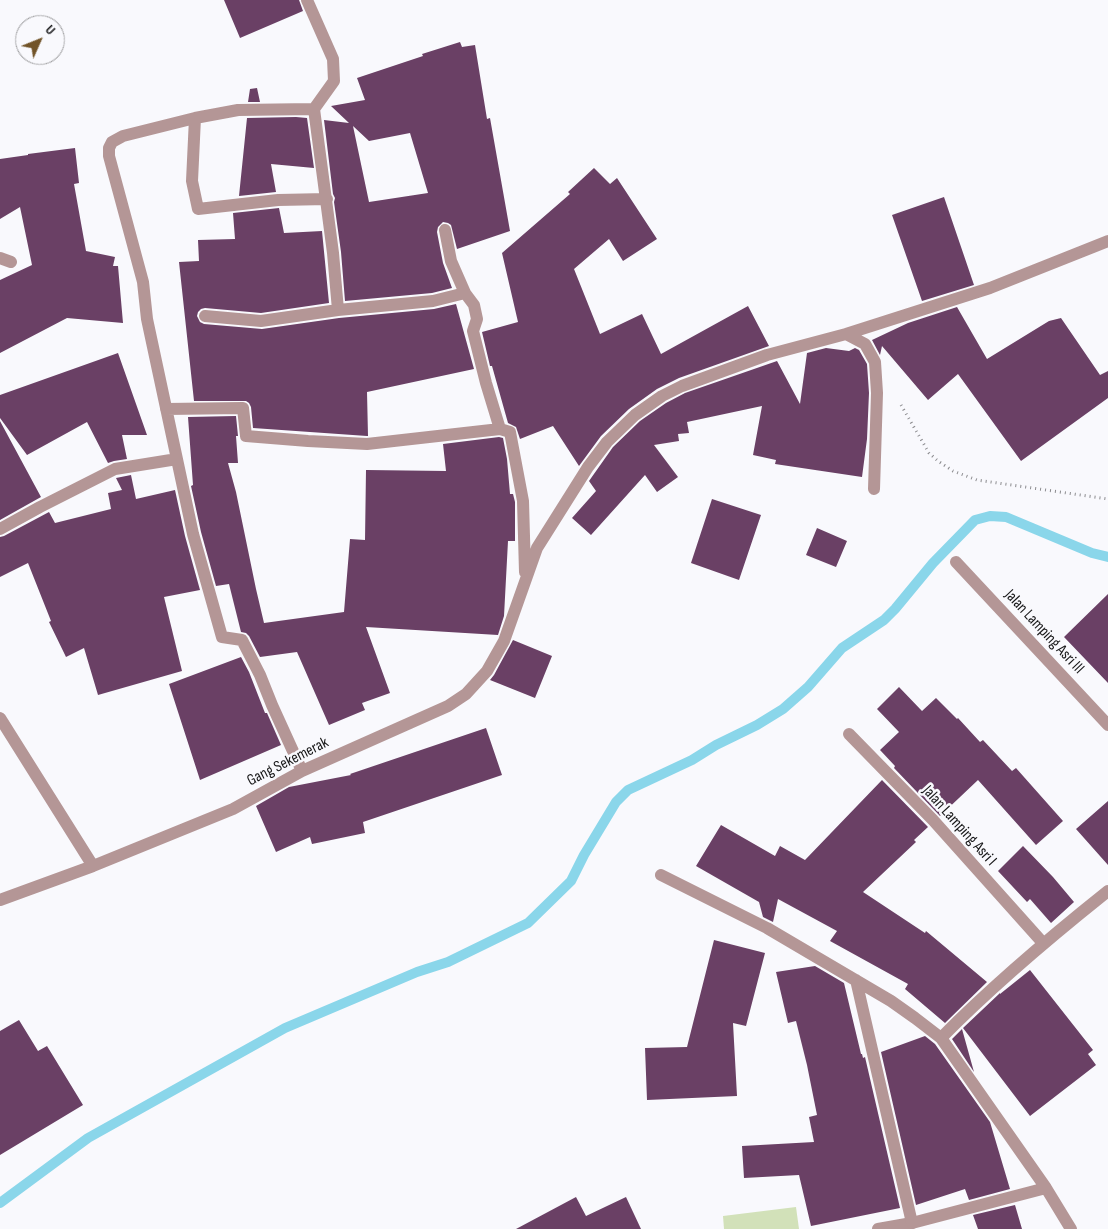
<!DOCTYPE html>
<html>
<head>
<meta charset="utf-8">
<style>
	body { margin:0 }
	#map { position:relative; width:1108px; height:1229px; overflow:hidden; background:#f9f9fd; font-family:"Sofia Sans Condensed",sans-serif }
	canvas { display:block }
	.north { position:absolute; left:15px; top:15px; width:50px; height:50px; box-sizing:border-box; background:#f9f9fd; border:1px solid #9f9fa1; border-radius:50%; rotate:46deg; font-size:14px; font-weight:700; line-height:20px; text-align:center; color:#171718 }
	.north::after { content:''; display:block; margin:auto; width:18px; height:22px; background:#725429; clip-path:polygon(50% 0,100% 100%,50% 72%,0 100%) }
</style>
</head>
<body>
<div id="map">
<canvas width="1108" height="1229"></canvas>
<div class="north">U</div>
</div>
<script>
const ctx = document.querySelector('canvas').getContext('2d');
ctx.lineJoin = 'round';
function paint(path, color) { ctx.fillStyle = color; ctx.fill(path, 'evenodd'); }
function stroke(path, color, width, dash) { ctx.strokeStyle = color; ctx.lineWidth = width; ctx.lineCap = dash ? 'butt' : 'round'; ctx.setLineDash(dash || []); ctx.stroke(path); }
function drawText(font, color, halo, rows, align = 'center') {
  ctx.font = font + ' "Sofia Sans Condensed",sans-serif'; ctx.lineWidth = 5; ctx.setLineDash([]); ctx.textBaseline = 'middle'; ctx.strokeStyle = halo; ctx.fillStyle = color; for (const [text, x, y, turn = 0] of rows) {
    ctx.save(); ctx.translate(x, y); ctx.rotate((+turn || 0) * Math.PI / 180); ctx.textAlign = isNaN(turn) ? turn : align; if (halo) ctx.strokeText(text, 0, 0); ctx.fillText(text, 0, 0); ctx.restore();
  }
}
const green = new Path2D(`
	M 796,1207 L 799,1229 L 724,1229 L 723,1216 Z`);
const stream = new Path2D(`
	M 0,1203 L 88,1138 L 285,1028 L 417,972 L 448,962 L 528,923 L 571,881 L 584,855 L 616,802 L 628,790 L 692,760 L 716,745 L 757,725 L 783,709 L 808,687 L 842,648 L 884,620 L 895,609 L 933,563 L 975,520 L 990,516 L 1006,517 L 1092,553 L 1108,557`);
const building = new Path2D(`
	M 224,0 L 299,0 L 303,11 L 240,38 Z
	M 460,42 L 462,47 L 475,45 L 487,119 L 490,118 L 510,231 L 457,249 L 451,225 L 448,223 L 443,222 L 438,227 L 437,232 L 443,263 L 452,288 L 432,293 L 345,301 L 341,252 L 334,202 L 335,198 L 333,194 L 324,120 L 349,123 L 331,106 L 365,100 L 357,78 L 423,56 L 422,54 ZM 353,126 L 369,141 L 410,133 L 428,193 L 369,202 Z
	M 257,88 L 260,102 L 248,102 L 250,89 Z
	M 296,117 L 307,118 L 314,168 L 271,164 L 276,192 L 239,196 L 247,118 Z
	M 75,148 L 79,183 L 74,184 L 86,251 L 115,257 L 113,266 L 118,266 L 123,323 L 67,318 L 0,353 L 0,280 L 32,265 L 20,207 L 0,219 L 0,159 L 28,155 L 28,154 Z
	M 594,168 L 610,184 L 617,178 L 657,239 L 623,261 L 609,239 L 574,269 L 600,334 L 642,314 L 661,354 L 748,306 L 769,346 L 679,378 L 657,389 L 629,409 L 601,436 L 579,466 L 553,426 L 520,439 L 516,427 L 508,423 L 492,366 L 490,366 L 482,332 L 518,322 L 502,253 L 570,194 L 568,192 Z
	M 944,197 L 974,285 L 922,301 L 892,215 Z
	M 279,208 L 284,233 L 322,231 L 329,303 L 261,313 L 205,308 L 201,309 L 198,312 L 197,316 L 200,322 L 204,324 L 262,329 L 339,318 L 434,309 L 456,304 L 474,369 L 367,392 L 368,436 L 367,436 L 253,428 L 251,407 L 249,403 L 246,401 L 194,401 L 179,262 L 199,261 L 198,240 L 235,239 L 233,213 Z
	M 957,307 L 987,359 L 1049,321 L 1061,318 L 1100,375 L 1108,371 L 1108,398 L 1021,461 L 958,374 L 928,400 L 882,346 L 880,355 L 872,340 L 908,323 Z
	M 826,348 L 849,351 L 855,348 L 859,350 L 867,364 L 869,393 L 867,439 L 862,477 L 775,464 L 776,460 L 753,455 L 762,406 L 687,422 L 689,433 L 678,434 L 679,441 L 654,445 L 678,477 L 657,492 L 645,475 L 591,535 L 572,518 L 596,491 L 589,481 L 613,447 L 640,421 L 666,403 L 685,393 L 777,361 L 800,404 L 807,353 Z
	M 118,353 L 147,435 L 122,435 L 127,459 L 114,461 L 108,463 L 87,422 L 27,455 L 0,418 L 0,395 Z
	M 236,416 L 238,436 L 236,436 L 238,463 L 228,463 L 236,492 L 256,589 L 264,623 L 344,612 L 350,539 L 365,540 L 366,470 L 446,471 L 443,444 L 499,437 L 503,438 L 507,459 L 510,494 L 513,494 L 515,502 L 515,541 L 508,541 L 504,616 L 498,635 L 366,627 L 390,693 L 362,703 L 365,710 L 329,725 L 297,652 L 260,657 L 249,636 L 246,633 L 241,632 L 229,584 L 216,586 L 201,532 L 191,486 L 193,485 L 188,417 Z
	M 0,421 L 41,497 L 0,520 Z
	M 131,475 L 136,499 L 175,490 L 185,536 L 200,590 L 164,597 L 182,671 L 98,695 L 84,648 L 66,657 L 49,622 L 51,621 L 28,563 L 0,577 L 0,537 L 4,536 L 49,512 L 55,523 L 111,509 L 108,493 L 122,490 L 116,478 Z
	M 712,499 L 761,515 L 739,580 L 691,563 Z
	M 817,528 L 847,541 L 836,567 L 806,555 Z
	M 1108,594 L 1108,683 L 1064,637 Z
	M 513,640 L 552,656 L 535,698 L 490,680 L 494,675 Z
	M 241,657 L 249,672 L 265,713 L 267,713 L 281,745 L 200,780 L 169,684 Z
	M 899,687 L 922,711 L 936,698 L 957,719 L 958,718 L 980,742 L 983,740 L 1012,771 L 1016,768 L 1063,821 L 1036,845 L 978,780 L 940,816 L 894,768 L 895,766 L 880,750 L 899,732 L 877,709 Z
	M 486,728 L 502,775 L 363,822 L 365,833 L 312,844 L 310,837 L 276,852 L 256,806 L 289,787 L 351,775 L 350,774 Z
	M 882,780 L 928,827 L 914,840 L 916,842 L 863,892 L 925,933 L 926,931 L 987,982 L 945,1023 L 905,989 L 908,984 L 830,941 L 837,931 L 778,899 L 773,922 L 763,917 L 759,902 L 696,866 L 721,825 L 775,856 L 780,846 L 805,860 Z
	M 1108,801 L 1108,865 L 1076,829 Z
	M 1023,846 L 1053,877 L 1074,902 L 1051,923 L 1030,899 L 1027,902 L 998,871 Z
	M 714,940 L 765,953 L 746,1026 L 733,1023 L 737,1096 L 647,1100 L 645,1048 L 687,1047 Z
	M 815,966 L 844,983 L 861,1054 L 862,1054 L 863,1058 L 865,1057 L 900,1208 L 811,1226 L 799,1175 L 744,1178 L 742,1146 L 814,1142 L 809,1117 L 817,1115 L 807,1065 L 796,1021 L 788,1023 L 776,972 Z
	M 1030,970 L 1093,1050 L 1088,1054 L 1096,1065 L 1030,1116 L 963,1028 L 1000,993 L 1000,994 Z
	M 19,1020 L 38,1051 L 47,1046 L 83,1105 L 0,1155 L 0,1031 Z
	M 962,1029 L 974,1072 L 952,1039 Z
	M 925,1036 L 935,1044 L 990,1122 L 1010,1189 L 969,1200 L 965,1189 L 916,1205 L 881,1052 Z
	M 576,1197 L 586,1216 L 626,1197 L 641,1229 L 516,1229 Z
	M 1015,1205 L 1022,1229 L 978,1229 L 973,1215 Z`);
const path = new Path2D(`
	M 901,405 L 929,453 L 938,461 L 953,471 L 977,480 L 1108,499`);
const service = new Path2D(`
	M 878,1229 L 912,1223`);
const minor = new Path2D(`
	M 307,0 L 333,59 L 334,81 L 314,109 L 333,253 L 338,310
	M 195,118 L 192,181 L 198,209 L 278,200 L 327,199
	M 445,230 L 451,261 L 465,293 L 474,305 L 477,319 L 473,331 L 486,383 L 500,429 L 510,432 L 523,501 L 525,572
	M 0,258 L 11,262
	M 205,316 L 261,321 L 338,310 L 433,301 L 465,293
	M 846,334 L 865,344 L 875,362 L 877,393 L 874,489
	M 166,409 L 243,408 L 246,436 L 308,441 L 367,444 L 500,429
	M 0,529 L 40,507 L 115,469 L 177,459
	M 956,562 L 1108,725
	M 0,718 L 93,866
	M 849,734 L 933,820 L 1043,943
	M 302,771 L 272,705 L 260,675 L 242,640 L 222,637 L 193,534 L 147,319 L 143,282 L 109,156 L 109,148 L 112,142 L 123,136 L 195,118 L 238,110 L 314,109
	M 661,875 L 767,928 L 891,1001 L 915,1018 L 941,1038 L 1046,1188 L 1071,1229
	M 0,900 L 93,866 L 233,809 L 302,771 L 448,706 L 466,694 L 487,671 L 504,641 L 537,548 L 588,467 L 607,442 L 635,415 L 662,396 L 682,386 L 767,355 L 846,334 L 990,288 L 1108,241
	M 856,980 L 912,1223 L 1046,1188
	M 941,1038 C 994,984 1049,938 1108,891`);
const streetNames = [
	["Jalan Lamping Asri III",1044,632,47],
	["Gang Sekemerak",288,762,-27],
	["Jalan Lamping Asri I",959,826,48]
];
paint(green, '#d2e1b9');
stroke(stream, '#8ad6ea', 10);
paint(building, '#6a4065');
stroke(path, '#8b8b8e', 3, [1, 4]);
stroke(service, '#b49696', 12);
stroke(minor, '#b49696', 12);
drawText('16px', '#171718', '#f9f9fd', streetNames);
</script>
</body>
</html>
